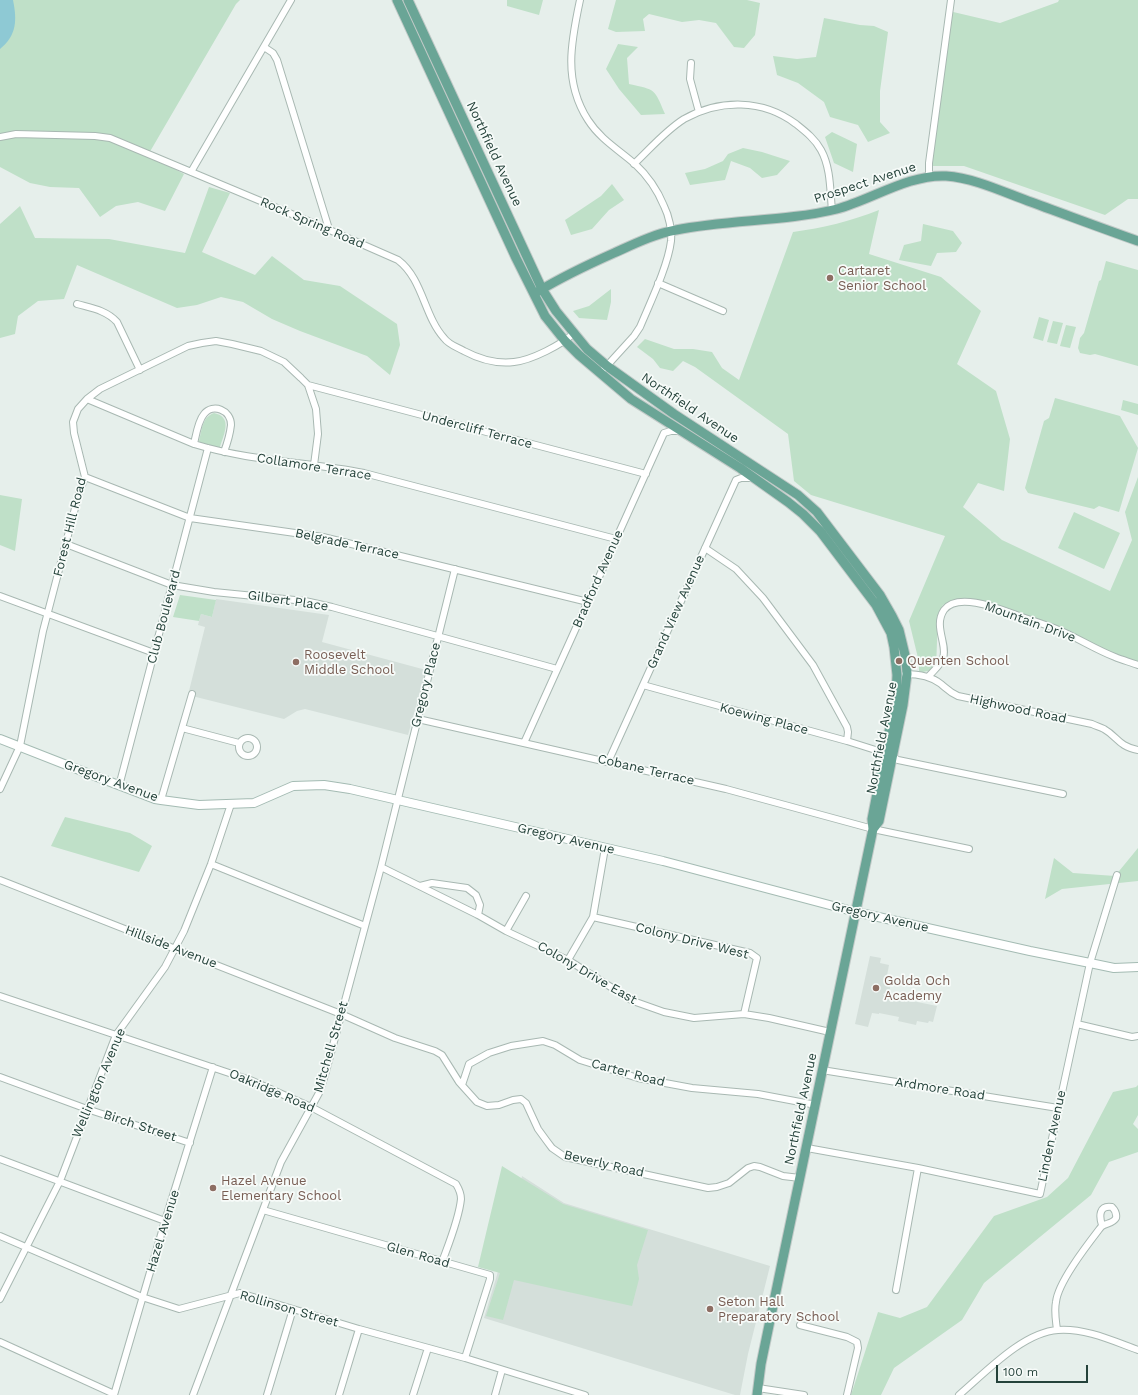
<!DOCTYPE html>
<html>
<head>
<meta charset="utf-8">
<style>
	body { margin:0 }
	#map { position:relative; width:1138px; height:1395px; overflow:hidden; background:#e6efeb; font-family:"Work Sans",sans-serif }
	canvas { display:block }
	.scale { position:absolute; left:996px; top:1365px; width:92px; height:18px; box-sizing:border-box; border:2px solid #24423a; border-top:0; padding-left:5px; font-size:12px; line-height:14px; white-space:nowrap; color:#24423a; -webkit-text-stroke:3px #f7fbf9; paint-order:stroke }
</style>
</head>
<body>
<div id="map">
<canvas width="1138" height="1395"></canvas>
<div class="scale">100 m</div>
</div>
<script>
const ctx = document.querySelector('canvas').getContext('2d');
ctx.lineJoin = 'round';
function paint(path, color) { ctx.fillStyle = color; ctx.fill(path, 'evenodd'); }
function stroke(path, color, width, dash) { ctx.strokeStyle = color; ctx.lineWidth = width; ctx.lineCap = dash ? 'butt' : 'round'; ctx.setLineDash(dash || []); ctx.stroke(path); }
function drawText(font, color, halo, rows, align = 'center') {
  ctx.font = font + ' "Work Sans",sans-serif'; ctx.lineWidth = 3.5; ctx.setLineDash([]); ctx.textBaseline = 'middle'; ctx.strokeStyle = halo; ctx.fillStyle = color; for (const [text, x, y, turn = 0] of rows) {
    ctx.save(); ctx.translate(x, y); ctx.rotate((+turn || 0) * Math.PI / 180); ctx.textAlign = isNaN(turn) ? turn : align; if (halo) ctx.strokeText(text, 0, 0); ctx.fillText(text, 0, 0); ctx.restore();
  }
}
const built = new Path2D(`
	M 216,599 L 329,615 L 322,642 L 426,670 L 408,735 L 305,709 L 297,711 L 284,719 L 188,695 L 205,627 L 198,625 L 199,621 L 201,614 L 212,617 Z
	M 870,956 L 881,958 L 880,963 L 889,965 L 886,981 L 887,984 L 890,984 L 890,992 L 884,993 L 883,995 L 937,1006 L 933,1022 L 929,1021 L 928,1023 L 917,1021 L 916,1025 L 898,1021 L 899,1017 L 879,1013 L 879,1014 L 872,1013 L 868,1027 L 855,1024 Z
	M 522,1176 L 564,1203 L 770,1266 L 748,1354 L 740,1395 L 735,1395 L 484,1318 L 497,1275 Z`);
const green = new Path2D(`
	M 0,0 L 240,0 L 236,4 L 148,155 L 184,174 L 165,211 L 138,202 L 116,206 L 100,217 L 79,188 L 50,187 L 30,183 L 0,167 Z
	M 507,0 L 543,0 L 539,15 L 507,6 Z
	M 616,0 L 747,0 L 760,3 L 755,35 L 744,48 L 734,47 L 716,23 L 699,20 L 682,22 L 649,14 L 643,19 L 645,31 L 616,32 L 608,29 Z
	M 1059,0 L 1138,0 L 1138,199 L 1128,199 L 1105,215 L 964,166 L 931,166 L 949,11 L 1000,23 L 1058,2 Z
	M 824,18 L 860,25 L 874,26 L 888,32 L 880,91 L 880,122 L 890,133 L 868,142 L 858,125 L 830,117 L 824,102 L 798,83 L 777,75 L 773,56 L 797,59 L 816,57 Z
	M 618,44 L 638,47 L 627,58 L 629,84 C 656,90 654,88 665,114 L 641,115 L 619,89 L 606,69 Z
	M 832,132 L 857,144 L 853,172 L 834,163 L 825,137 Z
	M 743,148 L 762,152 L 790,161 L 777,175 L 762,178 L 750,168 L 731,161 L 725,180 L 690,185 L 685,173 L 705,169 L 723,161 L 728,154 Z
	M 612,184 L 624,200 L 609,210 L 592,229 L 571,235 L 565,220 L 601,196 Z
	M 209,187 L 230,193 L 202,252 L 255,275 L 272,256 L 304,280 L 340,286 L 397,324 L 400,345 L 390,375 L 367,356 L 300,331 L 272,319 L 243,302 L 221,297 L 197,305 L 177,308 L 77,265 L 64,299 L 38,301 L 18,316 L 15,334 L 0,338 L 0,224 L 20,206 L 35,238 L 109,239 L 185,253 Z
	M 879,210 L 869,254 L 941,277 L 981,311 L 957,364 L 996,391 L 1010,439 L 1004,491 L 978,483 L 963,507 L 1002,540 L 1110,591 L 1132,540 L 1125,512 L 1138,477 L 1138,664 L 966,598 L 943,605 L 938,614 L 936,669 L 919,673 L 919,662 L 909,621 L 945,536 L 811,495 L 794,481 L 788,434 L 695,367 L 683,361 L 673,371 L 660,368 L 653,359 L 637,347 L 645,339 L 674,349 L 693,349 L 712,352 L 722,368 L 739,380 L 793,232 C 823,228 851,221 879,210 Z
	M 923,224 L 953,231 L 962,243 L 956,252 L 937,253 L 931,266 L 899,260 L 904,245 L 921,241 Z
	M 1106,261 L 1138,270 L 1138,366 L 1095,354 L 1090,355 L 1080,353 L 1078,348 L 1080,338 L 1084,333 L 1099,281 L 1101,280 Z
	M 611,289 L 611,302 L 607,320 L 579,318 L 573,311 L 589,306 Z
	M 1039,317 L 1049,320 L 1043,341 L 1033,338 Z
	M 1053,321 L 1063,323 L 1057,344 L 1047,342 Z
	M 1066,325 L 1076,327 L 1070,348 L 1060,346 Z
	M 1055,398 L 1120,416 L 1138,448 L 1119,512 L 1099,506 L 1094,509 L 1028,493 L 1025,488 L 1044,421 L 1049,418 Z
	M 1123,400 L 1138,404 L 1138,415 L 1121,410 Z
	M 214,413 C 233,417 224,434 220,447 L 218,448 L 200,443 L 199,441 C 202,430 202,417 214,413 Z
	M 0,495 L 22,499 L 15,551 L 0,545 Z
	M 1074,512 L 1120,533 L 1104,569 L 1058,548 Z
	M 180,595 L 216,600 L 212,617 L 201,614 L 199,621 L 173,617 Z
	M 65,817 L 130,833 L 152,846 L 139,872 L 51,846 Z
	M 1138,848 L 1138,881 L 1062,889 L 1045,899 L 1054,858 L 1073,873 L 1115,876 Z
	M 1138,1085 L 1138,1115 L 1133,1124 L 1138,1129 L 1138,1152 L 1109,1162 L 1091,1195 L 984,1283 L 962,1320 L 894,1368 L 881,1395 L 851,1395 L 878,1312 L 900,1318 L 927,1307 L 994,1216 L 1047,1197 L 1068,1178 L 1113,1092 L 1136,1087 Z
	M 502,1166 L 563,1204 L 648,1230 L 637,1265 L 639,1279 L 632,1306 L 514,1280 L 503,1320 L 486,1316 L 500,1273 L 478,1267 Z`);
const water = new Path2D(`
	M 0,0 L 13,0 C 17,20 17,35 0,49 Z`);
const minor = new Path2D(`
	M 580,0 C 571,42 563,81 588,120 C 600,139 619,150 635,164 C 648,176 657,189 664,206 C 669,216 672,230 671,241 C 668,266 650,303 640,327 L 634,336 L 604,369
	M 264,47 L 273,53 L 277,60 L 329,229
	M 691,63 L 690,79 L 699,112
	M 0,137 L 16,134 L 95,136 L 110,138 L 325,228 L 398,260 C 423,279 424,316 444,338 C 449,345 457,347 464,351 C 479,359 497,364 514,362 C 532,360 561,345 574,333
	M 634,164 C 651,148 665,131 684,119 C 720,99 763,99 796,124 C 806,132 815,139 821,150 C 831,168 830,191 832,210
	M 191,172 L 291,0
	M 929,177 L 929,163 L 951,0
	M 658,283 L 723,311
	M 77,304 C 91,308 106,310 117,322 L 140,370
	M 308,385 L 646,474
	M 87,399 L 194,444 C 249,461 307,462 364,473 L 616,539
	M 194,444 C 196,435 198,421 204,414 C 213,403 231,410 231,425 C 230,434 227,444 224,452
	M 85,477 L 190,518 L 323,537 L 588,602
	M 66,544 L 172,585 L 214,592 L 305,601 L 332,607 L 557,669
	M 705,548 L 736,569 L 763,598 L 813,665 L 847,727 L 848,732 L 847,741
	M 0,596 L 154,653
	M 905,674 C 917,674 931,676 941,684 C 948,690 949,692 958,696 L 1092,724 C 1096,726 1100,727 1104,729 C 1118,737 1118,746 1138,750
	M 928,677 C 933,671 941,665 943,658 C 948,645 933,626 944,610 C 958,591 1002,610 1019,616 C 1031,620 1043,624 1054,628 C 1075,636 1094,649 1115,657 C 1122,660 1130,662 1138,665
	M 643,685 L 847,741 L 885,753 L 898,760 L 1063,794
	M 418,719 L 726,789 L 873,829 L 969,849
	M 182,728 L 239,743
	M239 747a9 9 0 1 1 18 0a9 9 0 1 1-18 0Z
	M 524,743 L 664,433 L 671,431 L 680,431
	M 608,762 L 736,480 L 741,478 L 754,478
	M 119,786 L 208,448
	M 0,789 L 20,746 L 43,631 L 79,493 L 85,477 L 74,433 L 73,422 L 78,409 L 87,399 L 100,389 L 188,346 L 202,343 L 216,341 L 232,344 L 261,351 L 284,362 L 301,378 L 308,385 L 316,409 L 318,434 L 314,465
	M 161,800 L 192,694
	M 211,864 L 365,926
	M 381,867 L 478,915 L 506,931 L 568,960 L 633,1001 L 664,1012 L 694,1018 L 744,1014 L 769,1018 L 830,1032
	M 0,880 L 341,1014 L 395,1038 L 435,1051 L 442,1055 L 459,1082 L 477,1102 L 487,1106 L 499,1105 L 513,1100 L 521,1099 L 526,1103 L 538,1129 L 546,1140 L 552,1148 L 565,1157 L 708,1188 L 717,1187 L 729,1183 L 748,1168 L 754,1166 L 760,1167 L 783,1176 L 800,1178
	M 420,886 L 432,883 L 467,888 L 476,895 L 480,905 L 478,915
	M 593,917 L 750,953 L 757,958 L 744,1014
	M 506,931 L 526,896
	M 568,960 L 593,917 L 605,848
	M 0,996 L 250,1080 L 311,1107 L 456,1184 C 459,1189 461,1193 461,1199 C 459,1219 449,1243 442,1262
	M 1077,1024 L 1132,1037 L 1138,1036
	M 822,1070 L 1058,1108
	M 0,1077 L 87,1109 L 190,1143
	M 462,1085 L 469,1064 L 489,1053 L 511,1046 L 543,1041 L 555,1045 L 580,1060 L 638,1078 L 692,1088 L 758,1094 L 816,1105
	M 807,1148 L 918,1168 L 1040,1194 L 1090,963 L 1117,875
	M 0,1159 L 165,1221
	M 263,1210 L 490,1275 L 490,1279 L 465,1358
	M 0,1236 L 142,1297 L 179,1309 L 240,1293 L 359,1329 L 465,1358 L 585,1395
	M 896,1290 L 918,1168
	M 0,1299 L 60,1181 L 116,1035 L 165,967 L 184,931 L 211,864 L 231,804
	M 800,1325 L 847,1337 L 857,1342 L 858,1348 L 847,1395
	M 1057,1330 C 1056,1321 1054,1311 1056,1302 C 1058,1282 1088,1244 1101,1227 C 1105,1223 1113,1224 1116,1218 C 1117,1213 1115,1210 1112,1207 C 1099,1205 1099,1216 1102,1225
	M 0,1342 L 114,1394
	M 758,1388 L 804,1395
	M 114,1395 L 165,1221 L 213,1067
	M 193,1395 L 281,1162 L 319,1093 L 325,1075 L 381,867 L 455,569
	M 267,1395 L 293,1309
	M 339,1395 L 359,1329
	M 413,1395 L 428,1348
	M 495,1395 L 502,1370
	M 959,1395 C 985,1373 1023,1332 1058,1330 C 1085,1328 1113,1341 1138,1350`);
const secondary = new Path2D(`
	M 0,739 L 87,773 L 155,799 L 161,800 L 199,805 L 254,803 L 293,786 L 324,785 L 350,789 L 663,861 L 856,912 L 1030,951 L 1090,963 L 1114,968 L 1138,967`);
const primary = new Path2D(`
	M 397,0 L 516,258 L 545,316 L 565,341 L 579,355 L 631,399 L 740,468 L 788,502 L 803,514 L 820,531 L 876,605 L 891,633 L 894,647 L 897,675 L 896,696 L 872,819 L 873,829 L 779,1277 L 761,1364 L 757,1395
	M 408,0 L 542,289 L 556,311 L 587,349 L 607,366 L 674,414 L 798,495 L 817,512 L 880,595 L 892,616 L 899,630 L 906,659 L 907,674 L 903,705 L 879,821 L 873,829
	M 537,292 C 562,277 587,265 614,253 C 634,244 654,234 676,230 C 729,219 784,222 837,209 C 871,200 909,174 946,176 C 974,178 1001,191 1028,201 C 1064,214 1101,228 1138,241`);
const markers = [
	[830,278,4,"#8d6e63"],
	[899,661,4,"#8d6e63"],
	[296,662,4,"#8d6e63"],
	[876,988,4,"#8d6e63"],
	[213,1188,4,"#8d6e63"],
	[710,1309,4,"#8d6e63"]
];
const streetNames = [
	["Northfield Avenue",494,154,65],
	["Prospect Avenue",865,183,-18],
	["Rock Spring Road",312,223,23],
	["Northfield Avenue",690,408,34],
	["Undercliff Terrace",477,430,15],
	["Collamore Terrace",314,467,9],
	["Forest Hill Road",70,527,-76],
	["Belgrade Terrace",347,544,12],
	["Bradford Avenue",598,579,-66],
	["Gilbert Place",288,601,8],
	["Grand View Avenue",676,612,-66],
	["Club Boulevard",164,617,-75],
	["Mountain Drive",1030,622,20],
	["Gregory Place",426,685,-76],
	["Highwood Road",1018,709,12],
	["Koewing Place",764,719,15],
	["Northfield Avenue",882,738,-79],
	["Cobane Terrace",646,770,13],
	["Gregory Avenue",111,781,20],
	["Gregory Avenue",566,839,13],
	["Gregory Avenue",880,917,13],
	["Colony Drive West",692,941,14],
	["Hillside Avenue",171,947,21],
	["Colony Drive East",587,973,30],
	["Mitchell Street",331,1047,-74],
	["Carter Road",628,1073,15],
	["Wellington Avenue",99,1083,-67],
	["Ardmore Road",940,1089,9],
	["Oakridge Road",272,1091,23],
	["Northfield Avenue",801,1109,-78],
	["Birch Street",140,1126,18],
	["Linden Avenue",1052,1136,-78],
	["Beverly Road",604,1164,13],
	["Hazel Avenue",163,1231,-73],
	["Glen Road",418,1255,16],
	["Rollinson Street",289,1309,16]
];
const educationNames = [
	["Cartaret",838,271],
	["Senior School",838,286],
	["Roosevelt",304,655],
	["Middle School",304,670],
	["Quenten School",907,661],
	["Golda Och",884,981],
	["Academy",884,996],
	["Hazel Avenue",221,1181],
	["Elementary School",221,1196],
	["Seton Hall",718,1302],
	["Preparatory School",718,1317]
];
paint(built, '#d4dfda');
paint(green, '#bfe0c8');
paint(water, '#8ec9d4');
stroke(minor, '#a8b8b2', 8);
stroke(secondary, '#a4bbb3', 10);
stroke(primary, '#c2cac8', 11);
stroke(minor, '#fff', 6);
stroke(secondary, '#fff', 8);
stroke(primary, '#6aa596', 9);
for (const [x, y, r, color] of markers) { const dot = new Path2D(); dot.arc(x, y, r, 0, 2 * Math.PI); ctx.fillStyle = color; ctx.fill(dot); stroke(dot, '#f7fbf9', 1.5); }
drawText('13px', '#24423a', '#f7fbf9', streetNames);
drawText('13px', '#785e54', '#f7fbf9', educationNames, 'left');
</script>
</body>
</html>
